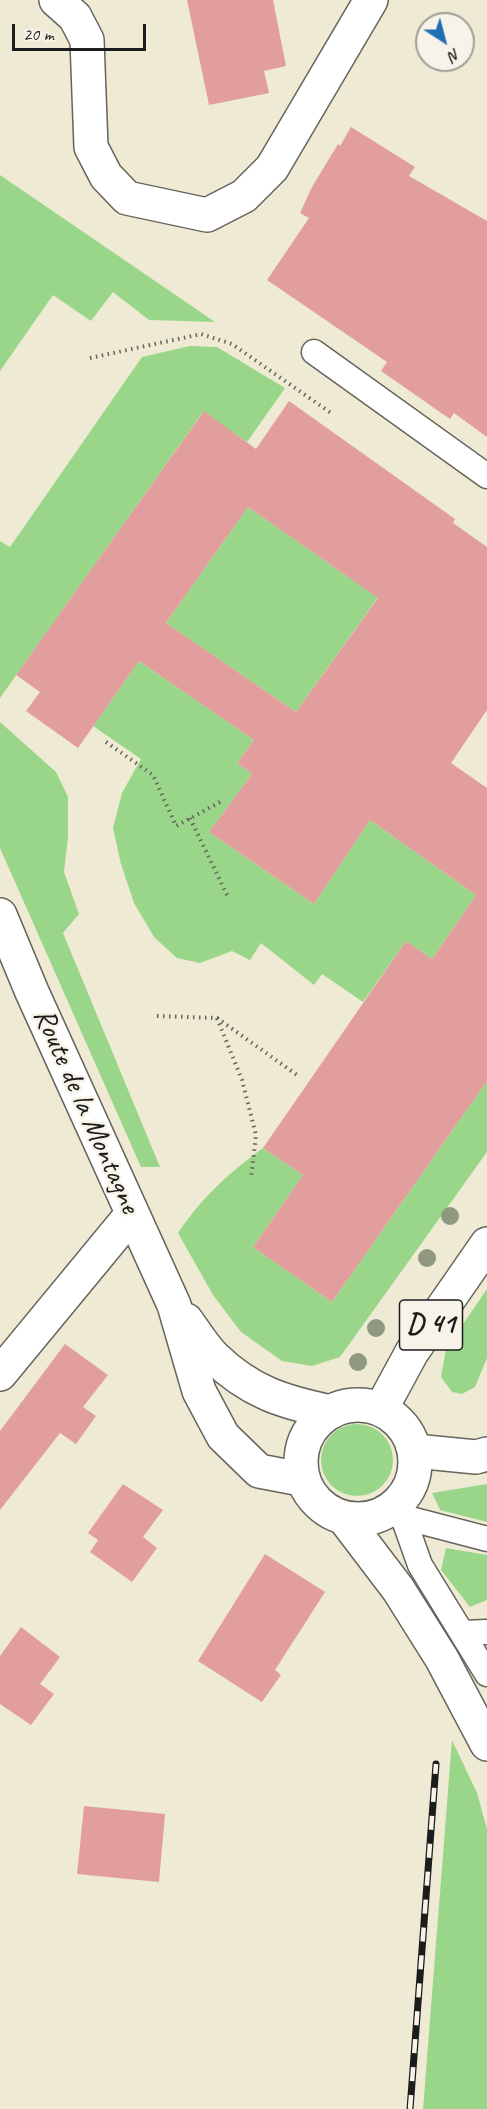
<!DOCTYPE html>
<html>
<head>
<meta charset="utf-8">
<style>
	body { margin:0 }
	#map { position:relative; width:487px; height:2109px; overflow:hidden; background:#efead3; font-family:Caveat,sans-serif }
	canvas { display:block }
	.north { position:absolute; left:415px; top:12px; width:60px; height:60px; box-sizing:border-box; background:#f7f3e8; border:2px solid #9f9d96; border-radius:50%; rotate:144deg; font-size:16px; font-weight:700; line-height:24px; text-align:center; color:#1c1c1c }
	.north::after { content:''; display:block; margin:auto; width:21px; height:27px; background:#1f6fb2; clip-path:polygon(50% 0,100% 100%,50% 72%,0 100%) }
	.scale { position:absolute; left:12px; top:24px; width:134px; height:27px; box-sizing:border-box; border:3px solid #1c1c1c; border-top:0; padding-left:8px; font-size:18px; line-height:21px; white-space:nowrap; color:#1c1c1c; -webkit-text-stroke:4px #f7f3e8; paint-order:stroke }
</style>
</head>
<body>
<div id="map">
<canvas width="487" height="2109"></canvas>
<div class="north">N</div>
<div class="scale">20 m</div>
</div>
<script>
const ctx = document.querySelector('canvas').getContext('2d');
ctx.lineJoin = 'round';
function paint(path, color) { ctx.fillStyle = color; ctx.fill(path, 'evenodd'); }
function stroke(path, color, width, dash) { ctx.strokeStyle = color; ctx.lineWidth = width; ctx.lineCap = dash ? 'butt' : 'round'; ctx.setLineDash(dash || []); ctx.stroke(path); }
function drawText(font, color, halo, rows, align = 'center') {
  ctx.font = font + ' Caveat,sans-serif'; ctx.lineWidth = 5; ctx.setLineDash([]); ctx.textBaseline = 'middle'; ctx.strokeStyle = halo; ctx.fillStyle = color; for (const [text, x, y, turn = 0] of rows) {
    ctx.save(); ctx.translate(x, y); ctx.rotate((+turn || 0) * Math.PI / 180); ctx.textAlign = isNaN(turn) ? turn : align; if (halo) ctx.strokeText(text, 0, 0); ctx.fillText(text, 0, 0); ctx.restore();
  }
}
const green = new Path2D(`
	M 0,175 L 215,322 L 149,320 L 113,292 L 91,321 L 53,295 L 0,371 Z
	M 190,346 L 217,347 L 285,388 L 247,442 L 203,412 L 0,698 L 0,541 L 10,547 L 142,357 Z
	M 248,507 L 348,577 L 379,596 L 296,712 L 166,623 Z
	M 139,661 L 254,740 L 237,763 L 252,774 L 209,832 L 314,904 L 370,820 L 476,895 L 432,959 L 406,941 L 363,1002 L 322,974 L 314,985 L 261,943 L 250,960 L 232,951 L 200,963 L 177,958 L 154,937 L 134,903 L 121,864 L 113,828 L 122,793 L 141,759 L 93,726 Z
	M 0,722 L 56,772 L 68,797 L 68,837 L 64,872 L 79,914 L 63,933 L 160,1167 L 141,1167 L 0,848 Z
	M 487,1081 L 487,1152 L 340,1357 L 312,1366 L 282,1361 L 241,1332 L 213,1295 L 178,1233 C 203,1196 228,1174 263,1148 L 303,1175 L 253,1247 L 332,1302 Z
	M 487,1289 L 487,1358 L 475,1387 L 462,1394 L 452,1392 L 441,1377 L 446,1349 Z
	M321 1460a36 36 0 1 1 72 0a36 36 0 1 1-72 0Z
	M 487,1484 L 487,1522 L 440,1510 L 432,1493 Z
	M 446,1548 L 487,1555 L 487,1600 L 470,1607 L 441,1570 Z
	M 452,1740 L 477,1793 L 487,1829 L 487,2109 L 423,2109 Z`);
const building = new Path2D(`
	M 187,0 L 273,0 L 286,66 L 264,71 L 269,93 L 209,105 Z
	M 351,127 L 415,167 L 409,176 L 487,221 L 487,437 L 454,413 L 450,419 L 381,371 L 387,362 L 267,280 L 309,218 L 300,213 L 312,187 L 338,144 L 340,146 Z
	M 289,401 L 455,519 L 453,523 L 487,547 L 487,710 L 451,763 L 487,788 L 487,1081 L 332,1302 L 253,1247 L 303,1175 L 263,1148 L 406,941 L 432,959 L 476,895 L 370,820 L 314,904 L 209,832 L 252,774 L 237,763 L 254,740 L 139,661 L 78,748 L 26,711 L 40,692 L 16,675 L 204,411 L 256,449 ZM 248,507 L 378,598 L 296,712 L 166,623 Z
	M 65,1344 L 108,1375 L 83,1407 L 96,1416 L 76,1444 L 60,1433 L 0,1510 L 0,1431 Z
	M 123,1484 L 163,1510 L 143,1537 L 157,1548 L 132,1582 L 90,1552 L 98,1540 L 88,1533 Z
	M 265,1554 L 325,1592 L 275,1670 L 281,1675 L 262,1702 L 198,1661 Z
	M 21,1627 L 60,1657 L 40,1684 L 54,1694 L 31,1725 L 0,1704 L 0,1656 Z
	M 84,1806 L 165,1814 L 159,1882 L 77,1874 Z`);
const path = new Path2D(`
	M 90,358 L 201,334 L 232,344 L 331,413
	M 106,742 L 153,775 L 176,826 L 222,801
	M 190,818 L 228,897
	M 157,1016 L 217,1018 L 297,1075
	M 217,1018 L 242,1080 L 256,1135 L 251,1179`);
const lane = new Path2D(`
	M 314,352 L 487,476
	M 398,1503 L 420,1565 L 487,1674
	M 403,1517 L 487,1539
	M 463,1633 L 487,1632`);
const street = new Path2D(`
	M 56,0 L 75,17 L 87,40 L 91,147 L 106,176 L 127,198 L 207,215 L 244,196 L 272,168 L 371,0
	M 0,1374 L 132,1214`);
const secondary = new Path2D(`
	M 0,915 L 32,992 L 174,1305 L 199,1391 L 223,1436 L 259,1471 L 301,1479
	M 186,1320 C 195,1332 203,1346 214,1357 C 250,1392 283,1402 331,1412`);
const primary = new Path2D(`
	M301 1462a57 57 0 1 1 114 0a57 57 0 1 1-114 0Z
	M 381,1409 L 412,1352 L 487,1244
	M 415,1451 L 476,1457 L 487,1454
	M 344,1518 L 398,1589 L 442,1659 L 487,1744`);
const rail = new Path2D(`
	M 410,2109 L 436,1764`);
const trees = [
	[450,1216],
	[427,1258],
	[376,1328],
	[358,1362]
];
const shields = [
	[431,1325,63]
];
const shieldNames = [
	["D 41",431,1325]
];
const streetNames = [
	["Route de la Montagne",86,1111,66]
];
paint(green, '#9ad68a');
paint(building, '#e29e9c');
stroke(lane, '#66645c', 27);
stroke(street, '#66645c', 36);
stroke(secondary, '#66645c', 36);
stroke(primary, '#66645c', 36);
stroke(path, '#66645c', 4, [1.5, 4.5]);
stroke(lane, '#fff', 24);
stroke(street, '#fff', 33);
stroke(secondary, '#fff', 33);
stroke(primary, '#fff', 33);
stroke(rail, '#1c1c1c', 7);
stroke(rail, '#f7f3e8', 4.5, [14]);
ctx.fillStyle = '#909880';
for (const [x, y] of trees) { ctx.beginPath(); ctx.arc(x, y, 9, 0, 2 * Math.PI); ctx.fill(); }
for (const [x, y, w] of shields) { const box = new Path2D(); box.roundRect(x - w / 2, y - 25, w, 50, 4.5); ctx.fillStyle = '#f7f3e8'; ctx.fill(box); stroke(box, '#1c1c1c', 1.5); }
drawText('bold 28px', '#1c1c1c', null, shieldNames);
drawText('30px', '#1c1c1c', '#f7f3e8', streetNames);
</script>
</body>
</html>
